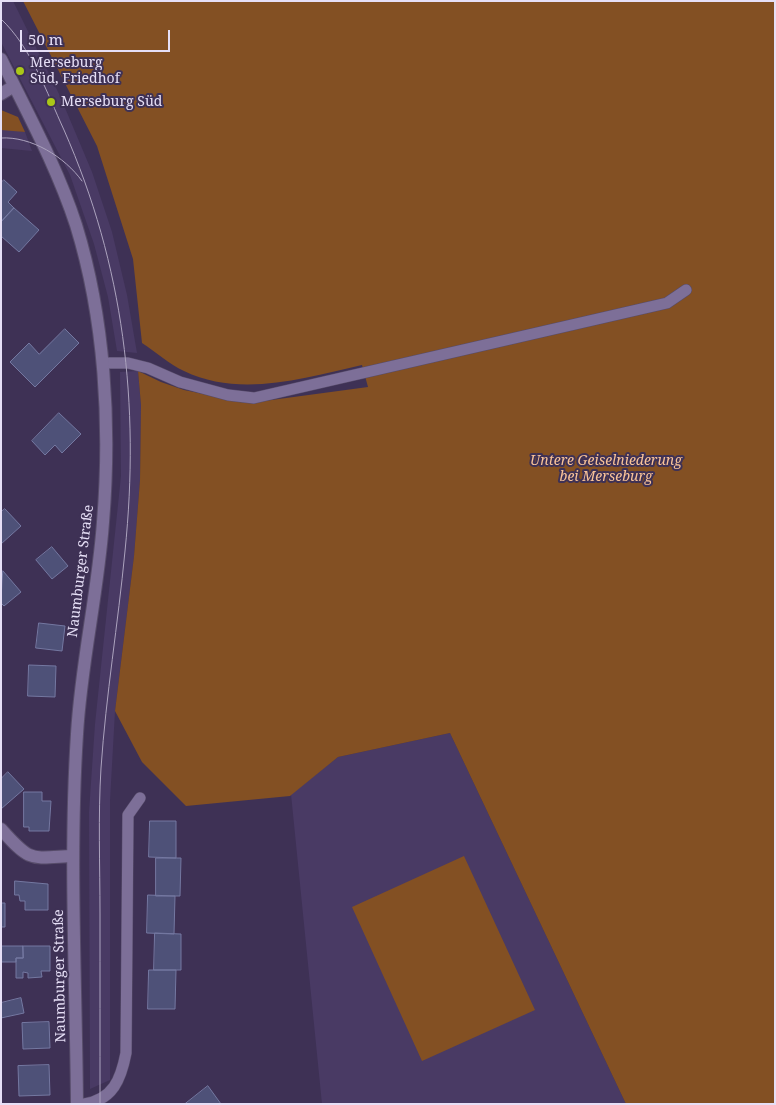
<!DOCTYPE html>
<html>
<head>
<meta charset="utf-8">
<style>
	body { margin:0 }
	#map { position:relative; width:776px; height:1105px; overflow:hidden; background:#3e3155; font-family:"Noto Serif",serif }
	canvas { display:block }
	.frame { position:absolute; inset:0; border:2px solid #e6dff6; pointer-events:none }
	.scale { position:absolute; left:20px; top:30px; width:150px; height:22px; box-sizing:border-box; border:2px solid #e6dff6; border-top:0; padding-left:6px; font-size:15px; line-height:18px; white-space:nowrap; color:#e6dff6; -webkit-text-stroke:4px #3e3155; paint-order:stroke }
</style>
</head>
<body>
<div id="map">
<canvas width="776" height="1105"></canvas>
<div class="frame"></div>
<div class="scale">50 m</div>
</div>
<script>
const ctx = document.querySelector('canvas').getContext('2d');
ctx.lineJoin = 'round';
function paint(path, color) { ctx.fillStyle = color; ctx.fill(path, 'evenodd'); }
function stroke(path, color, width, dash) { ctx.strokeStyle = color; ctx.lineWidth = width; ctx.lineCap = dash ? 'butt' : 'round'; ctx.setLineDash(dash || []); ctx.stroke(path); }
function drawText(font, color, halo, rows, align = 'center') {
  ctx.font = font + ' "Noto Serif",serif'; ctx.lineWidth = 4; ctx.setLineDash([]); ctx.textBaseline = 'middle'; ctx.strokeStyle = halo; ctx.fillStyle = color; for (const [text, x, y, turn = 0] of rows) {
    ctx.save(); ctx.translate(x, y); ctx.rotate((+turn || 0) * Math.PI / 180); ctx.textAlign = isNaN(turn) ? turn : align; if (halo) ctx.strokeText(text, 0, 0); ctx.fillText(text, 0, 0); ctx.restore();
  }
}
const built = new Path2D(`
	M 1,1 L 13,1 L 60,96 L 92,172 L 112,232 L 127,295 L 137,353 L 117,351 L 108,297 L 94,244 L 70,175 L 1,42 Z
	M 9,129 L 25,132 L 32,151 L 1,148 L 1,130 Z
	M 138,371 L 141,405 L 140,480 L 134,556 L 115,711 L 110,801 L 110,1080 L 90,1089 L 89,812 L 95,724 L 121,476 L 120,372 Z
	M 450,733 L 626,1104 L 322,1104 L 291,794 L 338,757 Z`);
const green = new Path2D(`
	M 23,1 L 775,1 L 775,1104 L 626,1104 L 450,733 L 338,757 L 290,796 L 186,806 L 142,762 L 115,711 L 134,556 L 140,480 L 141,405 L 138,371 L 161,382 L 184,390 L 249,403 L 368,387 L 362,365 C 305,378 240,398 184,371 C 169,364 156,352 142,343 L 133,259 L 97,146 Z
	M 1,110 L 18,117 L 25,132 L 1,130 Z
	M 464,856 L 535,1010 L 422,1061 L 352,907 Z`);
const building = new Path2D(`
	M 4,180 L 17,192 L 8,202 L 14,208 L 1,222 L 1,183 Z
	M 14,208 L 39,230 L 19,252 L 1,236 L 1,222 Z
	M 65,329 L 79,343 L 35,387 L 10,362 L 29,343 L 39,354 Z
	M 59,413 L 81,434 L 62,453 L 55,445 L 45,455 L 32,441 Z
	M 5,509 L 21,526 L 1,544 L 1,512 Z
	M 52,547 L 68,566 L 52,579 L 36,560 Z
	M 3,571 L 21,592 L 4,606 L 1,603 Z
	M 39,623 L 65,626 L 62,651 L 36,648 Z
	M 29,665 L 56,666 L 55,697 L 28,696 Z
	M 8,772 L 24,789 L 1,809 L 1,779 Z
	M 24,792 L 42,792 L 42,801 L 51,801 L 49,831 L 29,831 L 29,827 L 24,827 Z
	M 150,821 L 176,821 L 176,858 L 149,857 Z
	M 156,858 L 181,858 L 180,896 L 156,896 Z
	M 15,881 L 48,884 L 48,910 L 25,910 L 25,901 L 20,901 L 19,895 L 15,895 Z
	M 148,895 L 175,896 L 174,934 L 147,933 Z
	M 1,903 L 5,903 L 5,927 L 1,927 Z
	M 155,933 L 181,934 L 181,970 L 154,970 Z
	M 1,946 L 23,946 L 23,958 L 16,958 L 16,962 L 1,962 Z
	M 23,946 L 50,946 L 50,971 L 41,971 L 42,977 L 28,978 L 28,973 L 23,972 L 23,978 L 16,978 L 16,958 L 23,958 Z
	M 149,970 L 176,970 L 175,1009 L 148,1009 Z
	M 21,998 L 24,1013 L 1,1018 L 1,1003 Z
	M 49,1022 L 50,1048 L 23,1049 L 22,1023 Z
	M 49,1065 L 50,1095 L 19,1096 L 18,1066 Z
	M 208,1086 L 221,1104 L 185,1104 Z`);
const service = new Path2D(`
	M 103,363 L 128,363 L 148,368 L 180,382 L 228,395 L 254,398 L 667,303 L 686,290
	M 84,1104 C 113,1100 121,1079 126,1053 L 128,815 L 140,798`);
const minor = new Path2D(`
	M 1,59 C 28,114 57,167 76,225 C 105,319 111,425 103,522 C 98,593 81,663 77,734 C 69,857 76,981 77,1104
	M 1,94 L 14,86
	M 1,829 C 31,863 30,858 73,856`);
const tram = new Path2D(`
	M 1,19 C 31,47 47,93 64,130 C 124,266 140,404 125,551 C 118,624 106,695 101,768 C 98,816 100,865 100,914 C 100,977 100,1040 100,1104
	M 1,138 C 31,136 65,157 82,181`);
const markers = [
	[20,71,5,"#aac718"],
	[51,102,5,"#aac718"]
];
const poiNames = [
	["Merseburg",30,63],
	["Süd, Friedhof",30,79],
	["Merseburg Süd",61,102]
];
const parkNames = [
	["Untere Geiselniederung",606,461],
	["bei Merseburg",606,477]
];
const streetNames = [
	["Naumburger Straße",81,571,-83],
	["Naumburger Straße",60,976,-91]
];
paint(built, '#493a64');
paint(green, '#835023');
paint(building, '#4e5178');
stroke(building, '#7478a1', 1);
stroke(service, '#574c6a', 12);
stroke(minor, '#574c6a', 14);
stroke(service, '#7d6f98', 11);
stroke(minor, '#7d6f98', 12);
stroke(tram, '#aca3be', 1);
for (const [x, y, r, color] of markers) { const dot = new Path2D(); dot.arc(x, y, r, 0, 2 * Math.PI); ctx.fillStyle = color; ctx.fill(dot); stroke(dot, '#3e3155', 2); }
drawText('14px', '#e6dff6', '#3e3155', poiNames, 'left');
drawText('italic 14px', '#f9c398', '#3e3155', parkNames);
drawText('14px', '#e6dff6', '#3e3155', streetNames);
</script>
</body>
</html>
